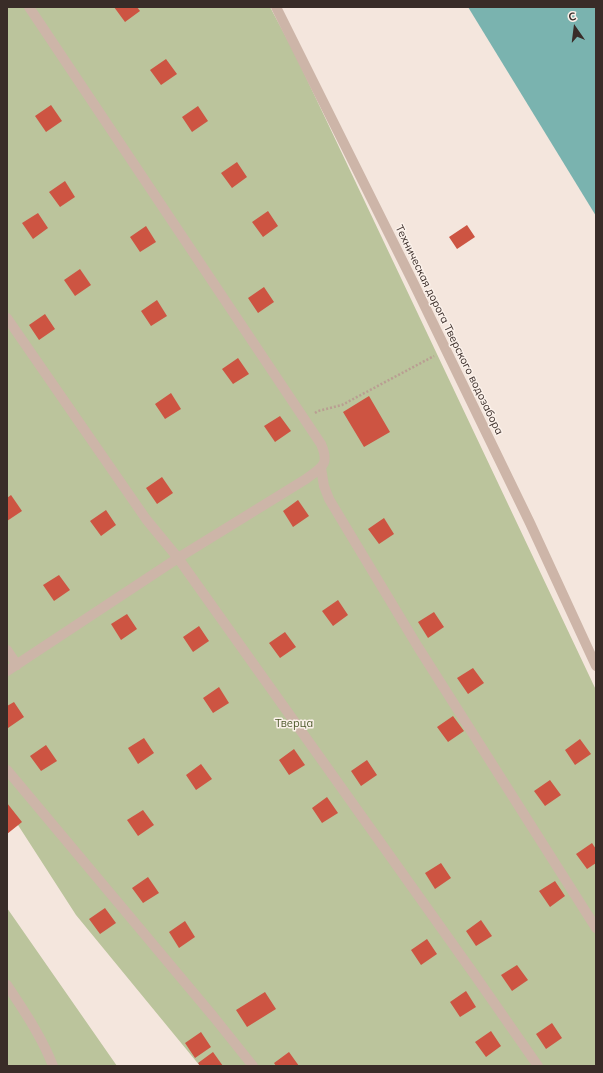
<!DOCTYPE html>
<html>
<head>
<meta charset="utf-8">
<style>
	body { margin:0 }
	#map { position:relative; width:603px; height:1073px; overflow:hidden; background:#f4e6dd; font-family:Mulish,sans-serif }
	canvas { display:block }
	.frame { position:absolute; inset:0; border:8px solid #392c28; pointer-events:none }
	.north { position:absolute; left:555px; top:8px; width:40px; height:40px; -webkit-text-stroke:3px #fbf1ea; paint-order:stroke; rotate:346deg; font-size:11px; font-weight:700; line-height:16px; text-align:center; color:#392c28 }
	.north::after { content:''; display:block; margin:auto; width:14px; height:18px; background:#392c28; clip-path:polygon(50% 0,100% 100%,50% 72%,0 100%) }
</style>
</head>
<body>
<div id="map">
<canvas width="603" height="1073"></canvas>
<div class="frame"></div>
<div class="north">С</div>
</div>
<script>
const ctx = document.querySelector('canvas').getContext('2d');
ctx.lineJoin = 'round';
function paint(path, color) { ctx.fillStyle = color; ctx.fill(path, 'evenodd'); }
function stroke(path, color, width, dash) { ctx.strokeStyle = color; ctx.lineWidth = width; ctx.lineCap = dash ? 'butt' : 'round'; ctx.setLineDash(dash || []); ctx.stroke(path); }
function drawText(font, color, halo, rows, align = 'center') {
  ctx.font = font + ' Mulish,sans-serif'; ctx.lineWidth = 3; ctx.setLineDash([]); ctx.textBaseline = 'middle'; ctx.strokeStyle = halo; ctx.fillStyle = color; for (const [text, x, y, turn = 0] of rows) {
    ctx.save(); ctx.translate(x, y); ctx.rotate((+turn || 0) * Math.PI / 180); ctx.textAlign = isNaN(turn) ? turn : align; if (halo) ctx.strokeText(text, 0, 0); ctx.fillText(text, 0, 0); ctx.restore();
  }
}
const green = new Path2D(`
	M 7,7 L 270,7 L 294,52 L 596,690 L 596,1066 L 200,1066 L 76,915 L 7,808 Z
	M 7,908 L 117,1066 L 7,1066 Z`);
const water = new Path2D(`
	M 468,7 L 596,7 L 596,216 Z`);
const building = new Path2D(`
	M 114,7 L 137,7 L 140,11 L 125,22 Z
	M 166,59 L 177,74 L 161,85 L 150,70 Z
	M 51,105 L 62,121 L 46,132 L 35,116 Z
	M 198,106 L 208,121 L 192,132 L 182,117 Z
	M 237,162 L 247,177 L 232,188 L 221,173 Z
	M 65,181 L 75,197 L 60,207 L 49,192 Z
	M 268,211 L 278,226 L 263,237 L 252,222 Z
	M 38,213 L 48,228 L 33,239 L 22,223 Z
	M 467,225 L 475,237 L 457,249 L 449,237 Z
	M 146,226 L 156,242 L 140,252 L 130,237 Z
	M 80,269 L 91,285 L 75,296 L 64,280 Z
	M 264,287 L 274,302 L 258,313 L 248,298 Z
	M 157,300 L 167,316 L 151,326 L 141,311 Z
	M 45,314 L 55,329 L 39,340 L 29,325 Z
	M 238,358 L 249,374 L 233,384 L 222,369 Z
	M 171,393 L 181,409 L 165,419 L 155,404 Z
	M 369,396 L 390,432 L 364,447 L 343,412 Z
	M 280,416 L 291,431 L 275,442 L 264,426 Z
	M 162,477 L 173,493 L 157,504 L 146,488 Z
	M 11,495 L 22,511 L 7,521 L 7,498 Z
	M 298,500 L 309,516 L 293,527 L 283,511 Z
	M 106,510 L 116,525 L 101,536 L 90,521 Z
	M 384,518 L 394,534 L 379,544 L 368,529 Z
	M 59,575 L 70,590 L 54,601 L 43,585 Z
	M 338,600 L 348,615 L 333,626 L 322,611 Z
	M 434,612 L 444,627 L 428,638 L 418,622 Z
	M 127,614 L 137,629 L 121,640 L 111,624 Z
	M 199,626 L 209,641 L 193,652 L 183,637 Z
	M 285,632 L 296,647 L 280,658 L 269,643 Z
	M 473,668 L 484,683 L 468,694 L 457,678 Z
	M 219,687 L 229,703 L 213,713 L 203,698 Z
	M 14,702 L 24,717 L 8,728 L 7,726 L 7,706 Z
	M 453,716 L 464,731 L 448,742 L 437,727 Z
	M 144,738 L 154,753 L 138,764 L 128,748 Z
	M 580,739 L 591,754 L 575,765 L 565,750 Z
	M 46,745 L 57,761 L 41,771 L 30,756 Z
	M 294,749 L 305,765 L 289,775 L 279,760 Z
	M 367,760 L 377,775 L 361,786 L 351,771 Z
	M 201,764 L 212,779 L 196,790 L 186,775 Z
	M 550,780 L 561,795 L 545,806 L 534,791 Z
	M 327,797 L 338,813 L 322,823 L 312,808 Z
	M 7,803 L 22,822 L 7,834 Z
	M 143,810 L 154,825 L 138,836 L 127,820 Z
	M 592,843 L 596,849 L 596,863 L 587,869 L 576,854 Z
	M 441,863 L 451,878 L 435,889 L 425,873 Z
	M 148,877 L 159,893 L 143,903 L 132,888 Z
	M 555,881 L 565,896 L 550,907 L 539,891 Z
	M 105,908 L 116,923 L 100,934 L 89,919 Z
	M 481,920 L 492,936 L 476,946 L 466,931 Z
	M 185,921 L 195,937 L 179,948 L 169,932 Z
	M 427,939 L 437,954 L 421,965 L 411,950 Z
	M 517,965 L 528,980 L 512,991 L 501,975 Z
	M 466,991 L 476,1007 L 460,1017 L 450,1002 Z
	M 265,992 L 276,1009 L 247,1027 L 236,1010 Z
	M 552,1023 L 562,1038 L 546,1049 L 536,1034 Z
	M 491,1031 L 501,1046 L 486,1057 L 475,1042 Z
	M 201,1032 L 211,1047 L 195,1058 L 185,1043 Z
	M 213,1052 L 223,1066 L 200,1066 L 198,1063 Z
	M 289,1052 L 299,1066 L 276,1066 L 274,1063 Z`);
const path = new Path2D(`
	M 315,413 L 318,411 L 342,405 L 434,356`);
const minor = new Path2D(`
	M 276,7 L 414,284 L 530,523 L 596,666
	M 7,318 L 146,519 L 178,558 L 474,974 L 538,1066
	M 321,468 L 324,486 L 329,499 L 418,647 L 596,928
	M 7,650 L 17,665
	M 7,671 L 178,558 L 306,479 C 322,467 330,465 321,444 L 29,7
	M 7,770 L 213,1016 L 253,1066
	M 7,985 C 24,1011 42,1037 53,1066`);
const streetNames = [
	["Техническая дорога Тверского водозабора",449,330,64]
];
const parkNames = [
	["Тверца",294,724]
];
paint(green, '#bbc49c');
paint(water, '#7ab3af');
paint(building, '#cd5442');
stroke(path, '#b99e92', 2.5, [2, 2]);
stroke(minor, '#cdb5a8', 10);
drawText('11px', '#392c28', '#fbf1ea', streetNames);
drawText('11px', '#4d592b', '#fbf1ea', parkNames);
</script>
</body>
</html>
